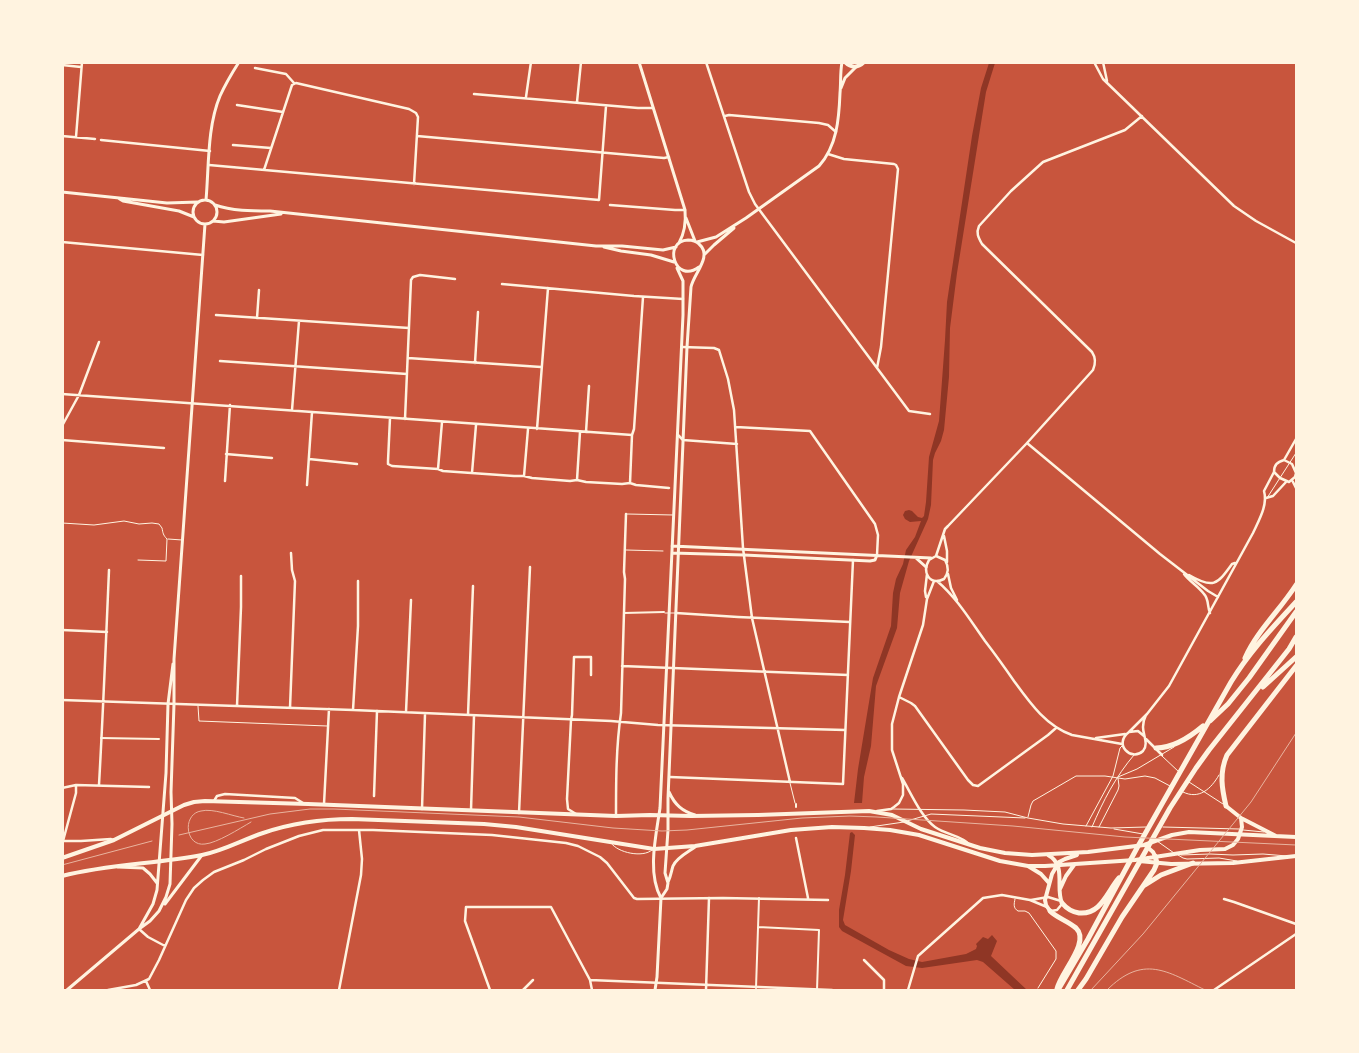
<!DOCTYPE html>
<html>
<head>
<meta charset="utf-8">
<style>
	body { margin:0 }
	#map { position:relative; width:1359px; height:1053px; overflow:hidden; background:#c8553d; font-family:Figtree,sans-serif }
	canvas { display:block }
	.frame { position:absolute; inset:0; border:64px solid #fff3e0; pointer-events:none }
</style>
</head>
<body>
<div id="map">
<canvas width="1359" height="1053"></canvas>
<div class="frame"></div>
</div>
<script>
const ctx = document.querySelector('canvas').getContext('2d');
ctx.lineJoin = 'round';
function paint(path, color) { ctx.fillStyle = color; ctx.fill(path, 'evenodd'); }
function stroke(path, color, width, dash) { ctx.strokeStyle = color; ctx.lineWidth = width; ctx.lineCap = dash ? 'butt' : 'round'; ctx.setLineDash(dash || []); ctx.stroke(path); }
const water = new Path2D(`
	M 989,63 L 995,63 L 986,92 L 957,273 L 950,328 L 949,377 L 944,430 L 941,441 L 935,453 L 933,460 L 931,505 L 928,519 L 909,561 L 900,593 L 897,628 L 876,686 L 871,746 L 864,777 L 862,803 L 854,803 L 858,769 L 873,678 L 891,626 L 893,593 L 896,579 L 903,564 L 906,550 L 915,537 L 921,521 L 910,522 L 905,519 L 903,515 L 905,511 L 909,510 L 912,511 L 918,517 L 922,518 L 924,516 L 926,502 L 929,457 L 939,421 L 945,340 L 947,302 L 972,136 L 981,88 Z
	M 852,832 L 855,835 L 851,871 L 843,920 L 845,925 L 889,950 L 909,959 L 922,962 L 966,954 L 976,949 L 977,946 L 976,944 L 983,937 L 988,939 L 992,935 L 997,941 L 991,956 L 1027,990 L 1015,990 L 983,962 L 977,960 L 922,968 L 906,966 L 842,931 L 839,927 L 839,910 L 845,875 L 850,833 Z`);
const service = new Path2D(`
	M 1267,498 L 1296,453
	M 627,514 L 673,515
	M 62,523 L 94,525 L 124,521 L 139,524 L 152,523 L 159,524 L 162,528 C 163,533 163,535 167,539 L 166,561 L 138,560
	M 168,539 L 182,540
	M 626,550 L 663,551
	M 665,613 L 676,613
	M 198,706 L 199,721 L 327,726
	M 1162,756 L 1179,772
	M 1118,777 L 1137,769 L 1174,747
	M 1189,782 L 1223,804
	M 790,783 L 795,803
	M 1183,792 C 1199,800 1211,789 1219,775
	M 892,809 L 964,810 L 1005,812 L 1028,818 L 1063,824 L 1111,828 L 1146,827
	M 1028,817 L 1031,805 L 1033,801 L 1076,776 L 1105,776 L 1125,779 L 1145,776 L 1155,778 L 1170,786
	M 907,821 L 931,814 L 1025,818
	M 1086,826 L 1113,776 L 1120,748 L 1122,746
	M 870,827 L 904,822
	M 1092,827 C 1103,801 1116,776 1134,755
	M 1099,827 L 1118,790 L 1119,786 L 1118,778
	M 1163,827 L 1239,829
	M 1114,829 L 1143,834
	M 1243,830 L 1264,832
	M 1157,841 L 1174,853
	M 611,843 C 618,853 643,858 652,850
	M 1178,855 L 1183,858 L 1187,859 L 1219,858 L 1237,861
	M 1181,855 L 1210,854 L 1233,855 L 1263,854 L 1287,856
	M 1015,899 C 1014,904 1013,908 1018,911 L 1025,911 L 1029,913 L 1056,951 L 1056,959 L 1038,988`);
const pedestrian = new Path2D(`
	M 624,613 L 664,612
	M 101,738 L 159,739
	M 796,804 L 796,807
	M 758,927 L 819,930 L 817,990
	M 756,988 L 759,898`);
const minor = new Path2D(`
	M 706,62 L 749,192 L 755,204 L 909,411 L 930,414
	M 1094,62 L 1103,79 L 1234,206 L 1256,221 L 1296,243
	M 1103,62 L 1107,81
	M 62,65 L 81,67
	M 255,68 L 286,74 L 294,83
	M 474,94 L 638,108 L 653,108
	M 526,97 L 531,62
	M 577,102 L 581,62
	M 237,105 L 283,112
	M 725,116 L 729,115 L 819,123 L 828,125 L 836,132
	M 62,136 L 95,139
	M 417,136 L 664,158 L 669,157
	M 76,137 L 82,62
	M 101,140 L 210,151
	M 233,145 L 271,148
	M 828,154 L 844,159 L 894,164 L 896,165 L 898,169 L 881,347 L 877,368
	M 209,165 L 599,200 L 606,106
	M 264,170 L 292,85 L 296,83 L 409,109 L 416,113 L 418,117 L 414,184
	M 610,205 L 675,210 L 685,210
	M 62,242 L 203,255
	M 502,284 L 634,296 L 683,299
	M 216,315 L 409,328
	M 257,318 L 259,290
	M 682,347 L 714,348 L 719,350 L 728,379 L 734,410 L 743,548 L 752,618 L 790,782
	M 408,358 L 541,367
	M 220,361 L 407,374
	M 475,363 L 478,312
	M 62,394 L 632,435
	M 292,410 L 299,321
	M 390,418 L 388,461 L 388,464 L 392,466 L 438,469 L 443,471 L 514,476 L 524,476 L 532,478 L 570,481 L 577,480 L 586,482 L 622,484 L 630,483 L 636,485 L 669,488
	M 405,419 L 411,280 L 413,277 L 420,275 L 455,279
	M 62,426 L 79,395 L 99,342
	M 736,427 L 810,431 L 875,524 L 878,535 L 877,555
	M 537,429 L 548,288
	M 586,432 L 589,386
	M 678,435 L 683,440 L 737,444
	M 62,440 L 164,448
	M 1027,443 L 1160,554 L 1208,591 L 1218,597
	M 226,454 L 272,458
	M 309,459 L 357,464
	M 1284,460 L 1292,464 L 1296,473 L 1295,477 L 1289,482 L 1280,478 L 1274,472 C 1274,465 1277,462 1284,460 Z
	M 1284,460 L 1296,439
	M 438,469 L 442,422
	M 472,473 L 476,425
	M 524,476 L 528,429
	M 577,480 L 580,432
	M 1292,480 L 1296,488
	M 225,481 L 230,405
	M 630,483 L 632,435 L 634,429 L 643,297
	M 307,485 L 312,412
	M 1266,498 L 1273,496 L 1286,482
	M 944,536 L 947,551 L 947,562
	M 936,556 L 945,529 L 948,526 L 1027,443 L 1093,370 C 1096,363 1096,358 1092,352 L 982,244 C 978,237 976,233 979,226 L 1011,191 L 1043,162 L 1125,130 L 1142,116
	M 936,556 L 945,560 C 949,567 949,573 944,579 C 929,586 922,572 929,560 Z
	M 948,574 L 951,588 L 957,600
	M 1184,574 C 1189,581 1198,586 1204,594 C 1209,599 1207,606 1210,613
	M 1189,575 C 1213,589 1217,585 1232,564 L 1235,563
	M 937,581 C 957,598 970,620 985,641 C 995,654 1005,668 1014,681 C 1030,703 1046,726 1072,735 L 1122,744
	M 926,597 L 925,591 L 927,574
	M 676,613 L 738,617 L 850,622
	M 62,630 L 107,632
	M 622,666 L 848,675
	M 899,697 L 911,703 L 915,706 L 968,780 L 973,785 L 978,786 L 1048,735 L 1056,728
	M 62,700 L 353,710 L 611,721 L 658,725 L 845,730
	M 237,706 L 241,607 L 241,576
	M 290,708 L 295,581 L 292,570 L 291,553
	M 353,710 L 358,626 L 358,581
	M 406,712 L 411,600
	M 468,715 L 473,586
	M 1129,732 L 1147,714 L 1169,686 L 1253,533 C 1259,520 1268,505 1264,491 L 1274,472
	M 1144,736 L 1138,731 L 1129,732 C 1113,744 1131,762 1143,751 C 1149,744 1143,735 1143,727 C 1143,723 1144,719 1146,715
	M 1096,738 L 1125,734
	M 1146,739 L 1162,755
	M 670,777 L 843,784 L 853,560
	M 902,778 C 911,793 921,817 935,827 C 946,835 961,835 970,845
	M 99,785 C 103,714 106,642 109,570
	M 62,788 L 76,785 L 149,787
	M 374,796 L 377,711
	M 214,801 L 217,796 L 225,794 L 295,798 L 303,803
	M 324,804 L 329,709
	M 422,809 L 425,714
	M 471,810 L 474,716
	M 877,811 L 891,809 L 894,807 L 899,803 L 903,795 L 903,784 L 892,750 L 892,724 L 899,697 L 923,625 L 927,599 L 934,581
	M 519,813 L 530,567
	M 576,814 L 568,809 L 567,799 L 571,720 L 572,715 L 574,657 L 591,657 L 591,675
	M 616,816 C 616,782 616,747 621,713 L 625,579 L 624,572 L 626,514
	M 796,838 L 808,898
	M 62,841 L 81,841 L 111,839 L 113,840
	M 63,841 L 76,793 L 76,785
	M 1224,899 L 1234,902 L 1296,924
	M 1031,900 L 1048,897 L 1061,901
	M 1051,911 L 1057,910 L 1062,904
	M 139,929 L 148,937 L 165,946
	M 864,960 L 884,980 L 884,990
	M 590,980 L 832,990
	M 146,981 L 150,990
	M 108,990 L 136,985 L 149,979 L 159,960 L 186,900 L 194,888 L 203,880 L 214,872 L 244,860 L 266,849 L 299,836 L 323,830 L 373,830 L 492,835 L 566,843 L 578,846 L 600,857 L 607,863 L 634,898 L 637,899 L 723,898 L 828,900
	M 339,990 L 361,875 L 362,859 L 359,830
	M 490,990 L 465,921 L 466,907 L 551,907 L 590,980 L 592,990
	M 523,990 L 533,980
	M 706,990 L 709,898
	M 908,990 L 918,956 L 983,898 L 1002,895 L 1030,900 L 1047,907
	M 1214,990 L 1296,934`);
const tertiary = new Path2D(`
	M 639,62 L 685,210 C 686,221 684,234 679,243
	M 841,88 L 845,78 L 856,67
	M 62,192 L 167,203 L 198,202
	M 118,198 L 123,201 L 179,211 L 194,217
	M 206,200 C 209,167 207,127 220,96 C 225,85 232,73 239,62
	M193 212a12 12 0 1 1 24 0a12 12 0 1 1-24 0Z
	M 215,205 C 232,211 252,211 270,211 L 596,246 L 622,246 L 663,250 L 676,247
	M 686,218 L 695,241
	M 213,221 L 224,222 L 281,214
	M 697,242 L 716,237 L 746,218 L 819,166 C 837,146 839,119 840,93 C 841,83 840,73 842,62
	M 604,247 L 621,251 L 651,255 L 674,262
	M 704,255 L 714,245 L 734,228
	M 672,546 L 931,558
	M 672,553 L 744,555 L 870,561 L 875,560 L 877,555
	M 916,558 L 926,567
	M 669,792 C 675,805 682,811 695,815
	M 118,867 L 143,868 L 150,874 L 157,883
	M 668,882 C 671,876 671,872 673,866 C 676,858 688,852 695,847
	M 661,898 L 667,889 L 668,883 L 665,873 L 668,830 L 668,798 L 687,347 L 691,287 C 694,273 713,256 699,244 C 696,241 692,240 688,240 C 662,241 675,285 699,267
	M 661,898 C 647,873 656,836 660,808 L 683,315 L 683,281 L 677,268
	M 165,904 L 202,855
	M 159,911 L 166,897 L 170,884 L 172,824 L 171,792 L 174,704 L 174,659 L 205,224
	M 139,929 L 153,904 L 157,890 L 166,773 L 168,704 L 173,664
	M 67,990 L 139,929 L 150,921 L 159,911
	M 655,990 L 657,977 L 661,898`);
const secondary = new Path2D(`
	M 845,62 C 851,68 858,68 864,62
	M 1226,806 L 1241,818 L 1276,836
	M 1146,846 L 1153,852 L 1155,856
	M 1048,855 C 1067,865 1055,888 1062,903
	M 62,858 L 114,840 L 184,805 L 194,802 L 205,801 L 308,804 L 616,816 L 650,815 L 691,816 L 758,815 L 869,811 L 892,815 L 921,829 L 980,848 L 1005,853 L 1032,855 L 1088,852 L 1144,845 L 1172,835 L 1189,832 L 1296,837
	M 1139,861 L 1171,864 L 1233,863 L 1296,856
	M 1028,866 L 1041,874 L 1049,883
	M 62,876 C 108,864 156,864 202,855 C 223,851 242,840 263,833 C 292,823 322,819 352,819 L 484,824 L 516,827 L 654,849 L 695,846 L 791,830 L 832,827 L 864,828 L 890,830 L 919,835 L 1000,861 L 1028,866 L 1045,866 L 1135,860 L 1200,850 L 1225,849 L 1233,845 L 1238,839 L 1242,827 L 1241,818
	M 1060,889 L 1066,876 L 1074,865
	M 1050,911 L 1046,905 L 1045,900 L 1052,874 L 1059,862 L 1065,859 L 1077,855`);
const motorway = new Path2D(`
	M 1245,658 C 1257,631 1280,610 1296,585
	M 1263,687 L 1296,657
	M 1210,721 L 1228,704 L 1249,678 L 1296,612
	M 1156,748 C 1173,748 1190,737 1203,726
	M 1226,806 C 1222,789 1219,773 1227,755 L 1296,666
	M 1145,885 L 1161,875 L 1193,863
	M 1062,903 C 1067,909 1072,912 1079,913 C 1101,915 1107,892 1119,878
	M 1050,911 C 1057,918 1068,921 1076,928 C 1091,942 1060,973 1057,989
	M 1058,990 L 1088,939 L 1137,848 L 1231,682 C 1249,652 1273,627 1296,602
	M 1067,990 L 1170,808 L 1196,768 L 1209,750 L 1289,649 L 1296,637
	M 1078,990 L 1086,979 L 1122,917 L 1154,870 L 1157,863 L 1155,856`);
const tram = new Path2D(`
	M 244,818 C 232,816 213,808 201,811 C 182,814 185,847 205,844 C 217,843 239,829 251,822
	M 179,835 L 270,814 L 310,809 L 334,809 L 519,817 L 613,828 L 662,831 L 687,830 L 802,818 L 850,816 L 877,817 L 1013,826 L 1125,837 L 1296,845
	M 62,865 L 152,841
	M 1107,990 C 1143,954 1167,971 1205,990`);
const rail = new Path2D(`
	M 1091,990 L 1143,934 L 1251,802 L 1296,733`);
paint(water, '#8f3625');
stroke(service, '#fff3e0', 1);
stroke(pedestrian, '#fff3e0', 2);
stroke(minor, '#fff3e0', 2.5);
stroke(tertiary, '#fff3e0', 3);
stroke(secondary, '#fff3e0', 4);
stroke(motorway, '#fff3e0', 5);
stroke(tram, '#e9b49f', 1);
stroke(rail, '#e9b49f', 1);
</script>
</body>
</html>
